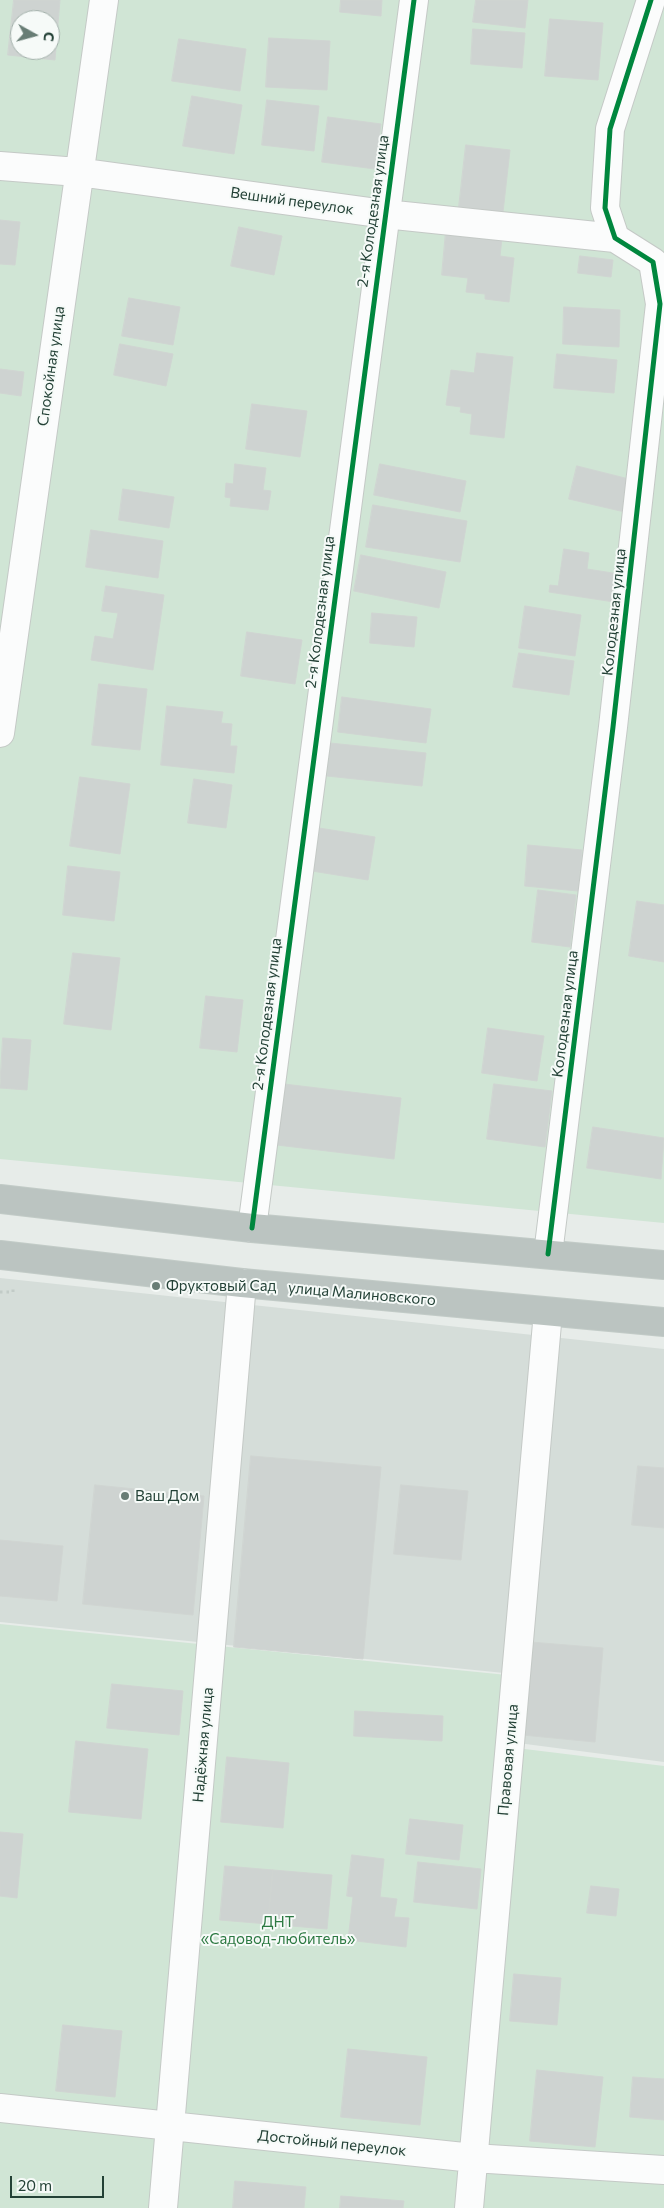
<!DOCTYPE html>
<html>
<head>
<meta charset="utf-8">
<style>
	body { margin:0 }
	#map { position:relative; width:664px; height:2208px; overflow:hidden; background:#e7ece9; font-family:Commissioner,sans-serif }
	canvas { display:block }
	.north { position:absolute; left:10px; top:10px; width:50px; height:50px; box-sizing:border-box; background:#f6faf8; border:1px solid #a2b0aa; border-radius:50%; rotate:97deg; font-size:14px; font-weight:700; line-height:20px; text-align:center; color:#234136 }
	.north::after { content:''; display:block; margin:auto; width:18px; height:22px; background:#687d75; clip-path:polygon(50% 0,100% 100%,50% 72%,0 100%) }
	.scale { position:absolute; left:10px; top:2176px; width:94px; height:22px; box-sizing:border-box; border:2px solid #234136; border-top:0; padding-left:6px; font-size:15px; line-height:18px; white-space:nowrap; color:#234136; -webkit-text-stroke:4px #f6faf8; paint-order:stroke }
</style>
</head>
<body>
<div id="map">
<canvas width="664" height="2208"></canvas>
<div class="north">С</div>
<div class="scale">20 m</div>
</div>
<script>
const ctx = document.querySelector('canvas').getContext('2d');
ctx.lineJoin = 'round';
function paint(path, color) { ctx.fillStyle = color; ctx.fill(path, 'evenodd'); }
function stroke(path, color, width, dash) { ctx.strokeStyle = color; ctx.lineWidth = width; ctx.lineCap = dash ? 'butt' : 'round'; ctx.setLineDash(dash || []); ctx.stroke(path); }
function drawText(font, color, halo, rows, align = 'center') {
  ctx.font = font + ' Commissioner,sans-serif'; ctx.lineWidth = 4; ctx.setLineDash([]); ctx.textBaseline = 'middle'; ctx.strokeStyle = halo; ctx.fillStyle = color; for (const [text, x, y, turn = 0] of rows) {
    ctx.save(); ctx.translate(x, y); ctx.rotate((+turn || 0) * Math.PI / 180); ctx.textAlign = isNaN(turn) ? turn : align; if (halo) ctx.strokeText(text, 0, 0); ctx.fillText(text, 0, 0); ctx.restore();
  }
}
const built = new Path2D(`
	M 0,1278 L 664,1349 L 664,1762 L 518,1743 L 524,1675 L 0,1622 Z`);
const green = new Path2D(`
	M 0,0 L 664,0 L 664,1223 L 0,1159 ZM 20,20 L 50,20 L 50,50 L 20,50 Z
	M 0,1624 L 507,1675 L 500,1746 L 664,1766 L 664,2208 L 0,2208 Z`);
const building = new Path2D(`
	M 14,0 L 60,0 L 55,60 L 8,55 ZM 20,20 L 50,20 L 50,50 L 20,50 Z
	M 341,0 L 382,0 L 381,16 L 340,12 Z
	M 476,0 L 528,0 L 525,28 L 473,22 Z
	M 550,19 L 603,23 L 598,80 L 545,76 Z
	M 473,29 L 525,33 L 522,68 L 471,64 Z
	M 269,38 L 330,41 L 327,90 L 266,87 Z
	M 179,39 L 246,49 L 240,91 L 172,81 Z
	M 192,96 L 242,105 L 234,154 L 183,146 Z
	M 267,100 L 319,106 L 314,151 L 262,145 Z
	M 328,117 L 381,124 L 375,169 L 322,162 Z
	M 466,145 L 510,150 L 503,212 L 459,207 Z
	M 0,220 L 20,222 L 15,265 L 0,264 Z
	M 239,227 L 282,236 L 274,275 L 231,266 Z
	M 446,231 L 502,238 L 500,256 L 514,258 L 509,302 L 485,299 L 485,294 L 466,292 L 468,278 L 442,275 Z
	M 580,256 L 613,260 L 611,277 L 578,273 Z
	M 129,298 L 180,307 L 173,345 L 122,336 Z
	M 564,307 L 620,310 L 619,347 L 563,344 Z
	M 120,344 L 173,354 L 166,386 L 114,375 Z
	M 477,353 L 513,357 L 504,438 L 470,434 L 472,414 L 460,412 L 461,407 L 446,405 L 451,370 L 474,373 Z
	M 557,354 L 617,360 L 614,393 L 554,388 Z
	M 0,369 L 24,372 L 21,396 L 0,393 Z
	M 252,404 L 307,411 L 300,457 L 246,449 Z
	M 235,464 L 266,468 L 263,490 L 271,491 L 268,510 L 230,506 L 231,498 L 225,497 L 226,483 L 233,484 Z
	M 380,464 L 466,481 L 460,512 L 374,495 Z
	M 577,466 L 637,481 L 629,513 L 569,499 Z
	M 123,489 L 174,497 L 169,528 L 119,520 Z
	M 373,505 L 467,521 L 460,562 L 366,547 Z
	M 91,530 L 163,541 L 158,578 L 86,567 Z
	M 564,549 L 589,553 L 587,569 L 619,574 L 614,602 L 549,592 L 550,585 L 558,586 Z
	M 361,555 L 446,572 L 439,608 L 354,591 Z
	M 106,586 L 164,595 L 153,670 L 91,660 L 95,636 L 113,639 L 118,613 L 102,611 Z
	M 525,606 L 581,615 L 575,656 L 519,648 Z
	M 372,613 L 417,617 L 414,647 L 370,643 Z
	M 247,632 L 302,640 L 295,684 L 241,676 Z
	M 519,653 L 574,661 L 569,695 L 513,687 Z
	M 99,684 L 147,689 L 140,750 L 92,745 Z
	M 342,697 L 431,709 L 426,743 L 338,732 Z
	M 167,706 L 223,712 L 221,723 L 232,724 L 230,746 L 237,746 L 234,773 L 161,765 Z
	M 330,743 L 426,753 L 422,786 L 327,776 Z
	M 80,777 L 130,784 L 120,854 L 70,846 Z
	M 194,779 L 232,785 L 226,828 L 188,823 Z
	M 319,828 L 375,837 L 368,880 L 312,871 Z
	M 528,845 L 582,850 L 578,891 L 525,886 Z
	M 68,866 L 120,872 L 114,921 L 63,915 Z
	M 538,890 L 576,895 L 570,947 L 532,942 Z
	M 637,901 L 664,905 L 664,962 L 629,956 Z
	M 73,953 L 120,958 L 111,1030 L 64,1024 Z
	M 206,996 L 243,1000 L 237,1052 L 200,1048 Z
	M 488,1028 L 544,1036 L 537,1081 L 482,1073 Z
	M 3,1038 L 31,1040 L 27,1090 L 0,1088 Z
	M 284,1084 L 401,1098 L 394,1159 L 277,1145 Z
	M 494,1084 L 552,1091 L 545,1147 L 487,1139 Z
	M 593,1127 L 664,1138 L 661,1179 L 587,1168 Z
	M 251,1456 L 381,1467 L 363,1659 L 234,1647 Z
	M 638,1466 L 664,1468 L 664,1528 L 632,1525 Z
	M 95,1485 L 204,1496 L 193,1615 L 83,1604 Z
	M 401,1485 L 468,1491 L 461,1560 L 394,1554 Z
	M 0,1540 L 63,1546 L 57,1601 L 0,1596 Z
	M 530,1642 L 603,1648 L 595,1742 L 523,1735 Z
	M 112,1684 L 183,1691 L 179,1735 L 107,1728 Z
	M 355,1711 L 443,1716 L 442,1741 L 354,1736 Z
	M 76,1741 L 148,1749 L 141,1819 L 69,1812 Z
	M 227,1757 L 289,1763 L 283,1828 L 221,1822 Z
	M 410,1819 L 463,1825 L 459,1860 L 406,1854 Z
	M 0,1832 L 23,1834 L 17,1898 L 0,1896 Z
	M 352,1855 L 384,1859 L 380,1897 L 397,1899 L 394,1917 L 409,1918 L 406,1947 L 348,1940 L 353,1897 L 347,1896 Z
	M 418,1862 L 481,1869 L 477,1909 L 414,1902 Z
	M 225,1866 L 273,1870 L 268,1924 L 220,1920 Z
	M 273,1870 L 332,1875 L 327,1929 L 268,1924 Z
	M 591,1886 L 619,1889 L 616,1916 L 587,1913 Z
	M 514,1974 L 561,1978 L 557,2025 L 510,2021 Z
	M 63,2025 L 122,2031 L 115,2097 L 56,2091 Z
	M 348,2049 L 427,2057 L 420,2125 L 341,2117 Z
	M 537,2070 L 603,2077 L 595,2147 L 530,2141 Z
	M 633,2077 L 664,2079 L 664,2120 L 630,2117 Z
	M 235,2181 L 306,2187 L 304,2208 L 233,2208 Z
	M 341,2196 L 404,2201 L 403,2208 L 340,2208 Z`);
const path = new Path2D(`
	M 0,1292 L 13,1292 L 13,1286`);
const street = new Path2D(`
	M 0,166 L 78,172 L 385,214 L 615,238
	M 0,733 L 104,0
	M 252,1228 L 414,0
	M 548,1254 L 613,727 L 660,304 L 653,262 L 615,238 L 605,208 L 610,129 L 651,0
	M 0,2108 L 473,2158 L 664,2170
	M 163,2208 L 242,1283
	M 469,2208 L 548,1312`);
const highway = new Path2D(`
	M 0,1199 L 252,1228 L 664,1265
	M 0,1255 L 242,1283 L 664,1322`);
const cycleway = new Path2D(`
	M 252,1228 L 414,0
	M 548,1254 L 613,727 L 660,304 L 653,262 L 615,238 L 605,208 L 610,129 L 651,0`);
const markers = [
	[156,1286,5,"#687d75"],
	[125,1496,5,"#687d75"]
];
const streetNames = [
	["Вешний переулок",292,201,8],
	["2-я Колодезная улица",373,211,-82],
	["Спокойная улица",51,366,-82],
	["2-я Колодезная улица",320,612,-83],
	["Колодезная улица",614,612,-84],
	["2-я Колодезная улица",267,1014,-83],
	["Колодезная улица",565,1014,-83],
	["улица Малиновского",362,1294,5],
	["Надёжная улица",203,1745,-85],
	["Правовая улица",508,1760,-85],
	["Достойный переулок",332,2143,6]
];
const poiNames = [
	["Фруктовый Сад",166,1286],
	["Ваш Дом",135,1496]
];
const parkNames = [
	["ДНТ",278,1922],
	["«Садовод-любитель»",278,1939]
];
paint(built, '#d5ddd9');
paint(green, '#d0e5d5');
paint(building, '#ced3d1');
stroke(building, '#d0d5d2', 1);
stroke(street, '#c4c9c6', 30);
stroke(highway, '#c2cbc7', 30);
stroke(path, '#c2cbc7', 3, [2.5, 4]);
stroke(street, '#fbfcfc', 28);
stroke(highway, '#bbc4c1', 28);
stroke(cycleway, '#00873e', 5);
for (const [x, y, r, color] of markers) { const dot = new Path2D(); dot.arc(x, y, r, 0, 2 * Math.PI); ctx.fillStyle = color; ctx.fill(dot); stroke(dot, '#f6faf8', 2); }
drawText('15px', '#234136', '#f6faf8', streetNames);
drawText('15px', '#234136', '#f6faf8', poiNames, 'left');
drawText('15px', '#2c7942', '#f6faf8', parkNames);
</script>
</body>
</html>
